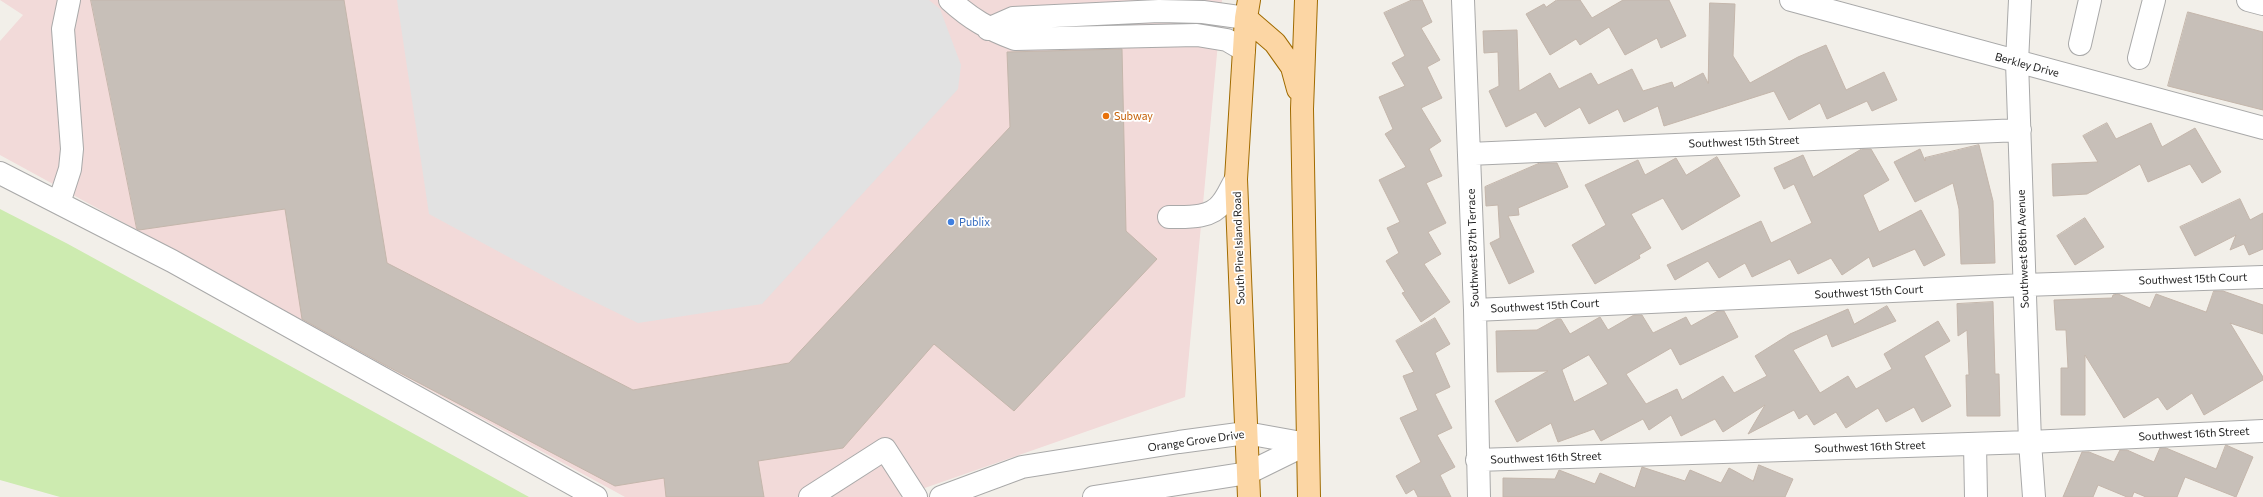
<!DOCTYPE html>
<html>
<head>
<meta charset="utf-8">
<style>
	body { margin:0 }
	canvas { display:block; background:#f2efe9 }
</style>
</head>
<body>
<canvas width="2263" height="497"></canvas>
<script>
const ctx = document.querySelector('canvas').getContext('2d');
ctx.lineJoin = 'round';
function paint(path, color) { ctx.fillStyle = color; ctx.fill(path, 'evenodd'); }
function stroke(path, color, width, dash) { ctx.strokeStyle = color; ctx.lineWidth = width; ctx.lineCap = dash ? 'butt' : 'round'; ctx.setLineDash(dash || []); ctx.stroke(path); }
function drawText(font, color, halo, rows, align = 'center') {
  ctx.font = font + ' Commissioner,sans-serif'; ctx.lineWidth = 3.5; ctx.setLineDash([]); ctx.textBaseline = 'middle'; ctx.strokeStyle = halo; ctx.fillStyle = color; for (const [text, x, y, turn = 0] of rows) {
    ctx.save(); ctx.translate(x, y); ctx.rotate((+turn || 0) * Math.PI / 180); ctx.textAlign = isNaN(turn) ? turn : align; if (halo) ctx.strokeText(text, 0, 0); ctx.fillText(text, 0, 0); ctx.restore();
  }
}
const commercial = new Path2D(`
	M 0,0 L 1222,0 L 1185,397 L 899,497 L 625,497 L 0,155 L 0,41 L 23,15 Z`);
const grass = new Path2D(`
	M 0,209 L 68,244 L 529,497 L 60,497 L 0,480 Z`);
const parking = new Path2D(`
	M 397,0 L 929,0 L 940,9 L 961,65 L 958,89 L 762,304 L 638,323 L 566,288 L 429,214 Z`);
const building = new Path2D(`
	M 91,0 L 344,0 L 387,263 L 633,390 L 789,363 L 1010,127 L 1007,52 L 1122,49 L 1126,231 L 1157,259 L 1014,411 L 934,344 L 843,448 L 758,461 L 764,497 L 666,497 L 664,478 L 615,486 L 383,364 L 302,319 L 285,209 L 139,230 L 137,229 Z
	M 1412,0 L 1422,0 L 1432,22 L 1421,28 L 1440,60 L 1427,67 L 1442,98 L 1421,108 L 1441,141 L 1429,149 L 1442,176 L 1426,183 L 1446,223 L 1428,232 L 1441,254 L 1424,264 L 1450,302 L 1421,322 L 1402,293 L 1405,292 L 1386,261 L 1399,253 L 1387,228 L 1400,222 L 1379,180 L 1406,167 L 1385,134 L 1393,129 L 1379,97 L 1405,86 L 1392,63 L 1405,56 L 1384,13 Z
	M 1557,0 L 1580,0 L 1592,18 L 1623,0 L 1669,0 L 1686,36 L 1661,48 L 1657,38 L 1625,55 L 1609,27 L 1580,45 L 1576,39 L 1550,55 L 1526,14 L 1544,4 L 1546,7 Z
	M 1710,3 L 1735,4 L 1733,56 L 1750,83 L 1798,57 L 1826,45 L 1846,90 L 1884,72 L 1897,100 L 1872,111 L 1867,101 L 1827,119 L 1820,103 L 1789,120 L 1774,91 L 1664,126 L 1658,106 L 1624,122 L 1618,109 L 1589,124 L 1580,107 L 1545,127 L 1536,112 L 1506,127 L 1489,91 L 1499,86 L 1498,52 L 1484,53 L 1483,31 L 1517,30 L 1519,91 L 1550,73 L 1559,89 L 1591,73 L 1598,85 L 1632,69 L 1643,91 L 1672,82 L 1674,88 L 1703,73 L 1708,83 Z
	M 2188,12 L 2263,32 L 2263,110 L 2168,86 Z
	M 2107,123 L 2116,139 L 2151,123 L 2162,147 L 2195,128 L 2221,172 L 2202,183 L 2190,164 L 2148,182 L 2140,164 L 2087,194 L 2053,196 L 2052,164 L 2098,162 L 2083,136 Z
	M 1979,145 L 1993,201 L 1995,263 L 1961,264 L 1959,209 L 1953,183 L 1915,202 L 1894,162 L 1920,149 L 1925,161 L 1925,158 Z
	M 1862,149 L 1871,149 L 1889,180 L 1863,195 L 1879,232 L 1921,210 L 1945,255 L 1924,266 L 1915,249 L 1873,267 L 1869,257 L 1842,275 L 1831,258 L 1798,274 L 1790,259 L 1752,277 L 1745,263 L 1719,278 L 1708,261 L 1675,280 L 1667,265 L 1761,221 L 1771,243 L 1812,223 L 1794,184 L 1784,189 L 1774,168 L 1803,155 L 1813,177 Z
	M 1717,157 L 1740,196 L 1682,230 L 1663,198 L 1631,214 L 1651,248 L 1639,255 L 1640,258 L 1595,284 L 1572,245 L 1606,225 L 1585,185 L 1638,160 L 1645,175 L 1676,158 L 1686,175 Z
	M 1540,163 L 1557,163 L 1568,187 L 1518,208 L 1519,215 L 1508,216 L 1534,272 L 1509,284 L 1490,243 L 1500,238 L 1498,205 L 1486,206 L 1485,187 Z
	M 2240,199 L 2250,220 L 2263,213 L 2263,249 L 2249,255 L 2244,244 L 2230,250 L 2236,235 L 2195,256 L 2180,227 Z
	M 2085,218 L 2104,247 L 2075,265 L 2057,236 Z
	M 2214,291 L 2223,291 L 2263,305 L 2263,334 L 2230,323 L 2263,377 L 2263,380 L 2204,415 L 2192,393 L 2167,410 L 2158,397 L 2124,418 L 2085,355 L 2085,415 L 2061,415 L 2061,368 L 2068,368 L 2066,330 L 2056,330 L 2054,300 L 2112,298 L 2113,295 L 2118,294 L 2150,308 L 2156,294 L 2206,312 Z
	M 1993,302 L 1995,374 L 1999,374 L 2000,416 L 1967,416 L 1966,375 L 1969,375 L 1967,330 L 1958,336 L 1957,304 Z
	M 1887,306 L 1896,321 L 1832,347 L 1827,334 L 1793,350 L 1820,393 L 1848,376 L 1856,389 L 1892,369 L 1884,354 L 1938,321 L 1950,341 L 1924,356 L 1951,406 L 1922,422 L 1914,407 L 1886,422 L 1878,408 L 1846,428 L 1836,412 L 1814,425 L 1807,414 L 1799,419 L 1794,410 L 1748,434 L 1765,405 L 1723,432 L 1715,419 L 1681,436 L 1671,415 L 1649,430 L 1643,419 L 1601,441 L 1594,429 L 1558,442 L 1551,423 L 1517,442 L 1495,401 L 1548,371 L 1497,372 L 1496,331 L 1537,330 L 1557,319 L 1561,319 L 1570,334 L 1600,317 L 1608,330 L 1634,315 L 1642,315 L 1653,333 L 1686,317 L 1691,326 L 1718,311 L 1724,311 L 1738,337 L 1680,365 L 1671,348 L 1626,374 L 1646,404 L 1677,389 L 1682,400 L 1723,376 L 1734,393 L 1767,376 L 1755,356 L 1790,334 L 1848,309 L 1854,324 ZM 1589,355 L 1608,384 L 1574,402 L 1562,370 Z
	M 1435,318 L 1450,344 L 1435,353 L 1450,387 L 1435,394 L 1452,428 L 1437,435 L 1455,467 L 1440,475 L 1451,497 L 1418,497 L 1414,489 L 1406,494 L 1396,476 L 1421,462 L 1400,418 L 1418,410 L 1403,376 L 1414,372 L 1396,341 Z
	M 2226,445 L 2253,457 L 2236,497 L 2185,477 L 2177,497 L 2146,497 L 2134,492 L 2132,497 L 2127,497 L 2098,485 L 2093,497 L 2063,497 L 2082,452 L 2089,452 L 2114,462 L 2120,450 L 2127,450 L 2154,462 L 2160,448 L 2166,448 L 2216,469 Z
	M 1759,465 L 1793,479 L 1785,497 L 1503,497 L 1503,478 L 1555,479 L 1559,470 L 1595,484 L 1600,473 L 1635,488 L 1642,467 L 1685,481 L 1690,470 L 1721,483 L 1729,468 L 1753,481 Z`);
const minor = new Path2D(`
	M 950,0 C 971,19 988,29 1015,39 L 1197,35 L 1227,40 L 1244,50
	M 1463,0 L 1475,310 L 1479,497
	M 1791,0 L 2263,128
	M 2020,0 L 2017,62 L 2030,442 L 2034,497
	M 2248,0 L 2263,4
	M 988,29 L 1013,18 L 1159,11 L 1203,12 L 1246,18
	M 2080,44 L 2090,0
	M 2139,58 L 2154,0
	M 1469,154 L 2020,130
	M 0,173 L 172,261 L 596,497
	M 59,203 L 70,169 L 72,149 L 63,29 L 69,0
	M 1169,217 C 1186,217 1211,219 1222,203 C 1228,196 1231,187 1236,179
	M 1475,310 L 2024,285 L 2263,277
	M 1975,444 L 1976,497
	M 1477,460 L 2030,442 L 2263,431
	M 810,497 L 885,449 L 916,497
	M 941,497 L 1022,467 L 1179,442 L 1246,433 L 1307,444
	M 1094,497 L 1248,473 L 1307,444`);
const major = new Path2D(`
	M 1306,0 L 1302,109 L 1309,497
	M 1246,18 L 1275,43 L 1292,67 L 1298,89
	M 1249,497 L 1236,179 L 1246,18 L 1249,0`);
const markers = [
	[1106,116,4,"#e8710a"],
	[951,222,4,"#3f7fe0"]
];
const streetNames = [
	["Berkley Drive",2027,65,15],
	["Southwest 15th Street",1744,142,-2],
	["South Pine Island Road",1239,248,-92],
	["Southwest 87th Terrace",1473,248,-92],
	["Southwest 86th Avenue",2023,249,-92],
	["Southwest 15th Court",2193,279,-2],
	["Southwest 15th Court",1869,292,-3],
	["Southwest 15th Court",1545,306,-3],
	["Southwest 16th Street",2194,434,-3],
	["Orange Grove Drive",1196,441,-8],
	["Southwest 16th Street",1870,447,-2],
	["Southwest 16th Street",1546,458,-2]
];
const foodNames = [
	["Subway",1114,116]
];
const shopNames = [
	["Publix",959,222]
];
paint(commercial, '#f2dad9');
paint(grass, '#cdebb0');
paint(parking, '#e2e2e2');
paint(building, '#c7bfb8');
stroke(building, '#c4b6ab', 1);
stroke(minor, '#a9a9a9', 24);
stroke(major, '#a06b00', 24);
stroke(minor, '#fff', 22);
stroke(major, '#fcd6a4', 22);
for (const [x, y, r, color] of markers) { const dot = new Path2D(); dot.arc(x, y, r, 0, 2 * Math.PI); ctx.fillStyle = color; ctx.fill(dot); stroke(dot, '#fff', 1.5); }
drawText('11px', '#222', '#fff', streetNames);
drawText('11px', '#c56008', '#fff', foodNames, 'left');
drawText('11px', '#366cbe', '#fff', shopNames, 'left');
</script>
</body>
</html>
